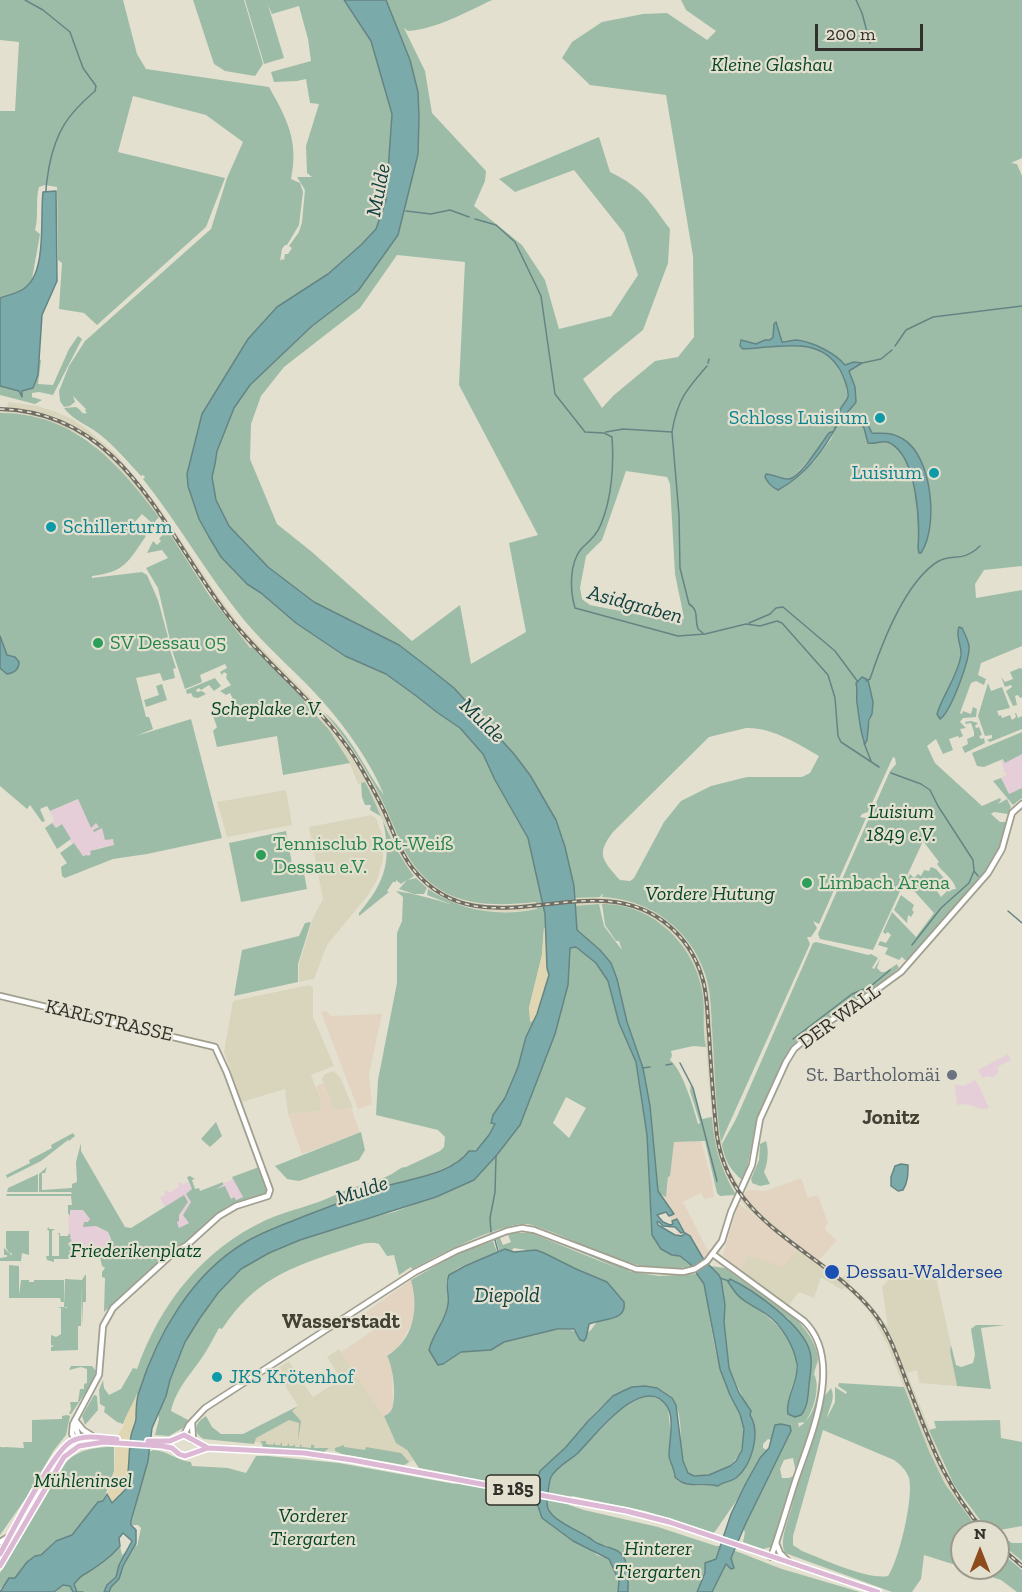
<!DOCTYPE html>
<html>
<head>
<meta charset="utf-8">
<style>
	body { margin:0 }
	#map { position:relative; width:1022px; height:1592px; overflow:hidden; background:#e3e0cf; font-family:"Zilla Slab",serif }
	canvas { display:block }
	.north { position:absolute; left:950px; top:1520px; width:60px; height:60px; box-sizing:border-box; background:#e3e0cf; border:2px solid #9c9a8d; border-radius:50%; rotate:0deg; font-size:16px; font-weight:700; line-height:24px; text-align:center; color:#31302a }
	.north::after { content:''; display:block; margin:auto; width:21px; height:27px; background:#8e4b1c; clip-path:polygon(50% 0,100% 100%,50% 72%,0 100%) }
	.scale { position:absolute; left:815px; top:24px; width:108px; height:27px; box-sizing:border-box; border:3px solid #31302a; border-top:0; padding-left:8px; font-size:18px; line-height:21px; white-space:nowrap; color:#31302a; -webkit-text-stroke:4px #e3e0cf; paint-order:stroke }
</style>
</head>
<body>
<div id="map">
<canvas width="1022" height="1592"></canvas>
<div class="north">N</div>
<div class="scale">200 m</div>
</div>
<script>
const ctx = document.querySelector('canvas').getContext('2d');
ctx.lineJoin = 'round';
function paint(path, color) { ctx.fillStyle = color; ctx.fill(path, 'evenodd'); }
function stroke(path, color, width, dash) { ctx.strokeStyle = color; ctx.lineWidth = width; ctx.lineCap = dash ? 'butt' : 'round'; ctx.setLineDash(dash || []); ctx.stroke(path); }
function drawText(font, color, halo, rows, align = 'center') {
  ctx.font = font + ' "Zilla Slab",serif'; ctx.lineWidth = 4.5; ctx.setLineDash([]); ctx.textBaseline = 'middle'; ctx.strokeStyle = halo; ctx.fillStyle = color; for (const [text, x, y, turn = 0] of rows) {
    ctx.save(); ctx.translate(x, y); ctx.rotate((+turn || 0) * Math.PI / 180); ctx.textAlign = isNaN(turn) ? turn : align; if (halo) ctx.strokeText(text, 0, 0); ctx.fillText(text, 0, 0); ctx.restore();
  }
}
const built = new Path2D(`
	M 8,402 L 37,406 L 56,412 L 72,419 L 88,430 L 118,456 L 158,506 L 212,587 L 240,626 L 309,696 L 338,728 L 372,779 L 401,841 L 420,871 L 436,885 L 454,896 L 486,905 L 510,905 L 594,897 L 623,899 L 638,903 L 665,918 L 686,938 L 700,962 L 709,989 L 723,1152 L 729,1169 L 744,1195 L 767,1218 L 842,1278 L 844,1275 L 850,1280 L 848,1283 L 865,1298 L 888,1327 L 882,1287 L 892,1276 L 896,1278 L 907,1273 L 911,1276 L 935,1272 L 951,1345 L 950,1351 L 957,1386 L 919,1383 L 917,1370 L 907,1373 L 946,1470 L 962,1499 L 989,1532 L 979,1532 L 945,1484 L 929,1451 L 887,1344 L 871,1314 L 860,1301 L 848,1290 L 844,1288 L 842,1290 L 821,1277 L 814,1298 L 799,1292 L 789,1305 L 740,1272 L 747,1255 L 783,1266 L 797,1250 L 746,1208 L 722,1170 L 714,1140 L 706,1047 L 704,1036 L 703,995 L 695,967 L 680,942 L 661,924 L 635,909 L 621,906 L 595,904 L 510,912 L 484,911 L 451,902 L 427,888 L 405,865 L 365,783 L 358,784 L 351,766 L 330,731 L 250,648 L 227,621 L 159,517 L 115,464 L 86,438 L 46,420 L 27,415 L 0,413 L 0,408 L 7,407 Z
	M 286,790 L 292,825 L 227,837 L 217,802 Z
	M 371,815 L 376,818 L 383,837 L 383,860 L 377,880 L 368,895 L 327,945 L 314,979 L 299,982 L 299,964 L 313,918 L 323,899 L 309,827 Z
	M 309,985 L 313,988 L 313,1017 L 334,1066 L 311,1075 L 322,1103 L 320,1111 L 288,1114 L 285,1089 L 242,1102 L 224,1052 L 233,1001 Z
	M 334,1071 L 341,1079 L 353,1108 L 333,1110 L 322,1079 L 325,1074 Z
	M 339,1349 L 384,1416 L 396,1443 L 406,1449 L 413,1460 L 406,1465 L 342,1454 L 335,1451 L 265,1448 L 260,1443 L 255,1442 L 255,1438 L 298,1406 L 275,1370 L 289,1361 L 313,1397 L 341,1379 L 327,1357 Z`);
const industrial = new Path2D(`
	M 326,1011 L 331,1016 L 382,1014 L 369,1074 L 372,1104 L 358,1109 L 321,1012 Z
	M 323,1083 L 333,1110 L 351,1108 L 360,1133 L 302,1154 L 288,1114 L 320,1111 L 322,1103 L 316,1086 Z
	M 701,1141 L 712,1182 L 714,1197 L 704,1199 L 701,1193 L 683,1202 L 707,1249 L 711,1251 L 703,1259 L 690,1236 L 675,1235 L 679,1231 L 681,1233 L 683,1232 L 677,1219 L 672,1221 L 669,1216 L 674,1213 L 660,1194 L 666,1196 L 674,1142 Z
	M 801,1178 L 808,1198 L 818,1195 L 828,1224 L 825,1227 L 826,1231 L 837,1240 L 819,1260 L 767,1219 L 765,1224 L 797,1250 L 783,1267 L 747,1255 L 740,1272 L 726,1260 L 723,1254 L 737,1208 L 739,1204 L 764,1223 L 766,1218 L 744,1195 L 747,1190 L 766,1191 Z
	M 411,1280 L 415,1295 L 414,1320 L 397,1349 L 387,1356 L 392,1364 L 393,1405 L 390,1413 L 384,1416 L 341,1352 L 374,1330 L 365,1313 Z`);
const education = new Path2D(`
	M 1022,745 L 1022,788 L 1009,795 L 1001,778 L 1007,774 L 1004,771 L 1001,760 Z
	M 96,792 L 104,835 L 114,834 L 116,845 L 98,848 L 91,851 L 91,854 L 88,856 L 83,857 L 74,843 L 72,844 L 70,840 L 71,839 L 61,824 L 56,828 L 52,822 L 54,820 L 50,811 L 79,799 L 80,802 Z
	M 1008,1054 L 1011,1060 L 997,1067 L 999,1072 L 992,1078 L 990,1076 L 982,1078 L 978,1070 Z
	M 975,1080 L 980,1088 L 989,1108 L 981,1109 L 967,1104 L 957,1105 L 955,1084 L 964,1086 Z
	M 233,1178 L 243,1197 L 235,1200 L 234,1197 L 176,1230 L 160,1198 L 165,1195 L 164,1192 L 167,1190 L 169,1193 L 179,1187 L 178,1184 L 181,1182 L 183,1185 L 188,1182 L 195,1193 L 230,1181 Z
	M 68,1209 L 83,1210 L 98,1228 L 108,1232 L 112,1246 L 106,1255 L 98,1257 L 62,1257 L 62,1236 L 68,1236 L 69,1232 L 68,1219 L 70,1215 Z`);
const green = new Path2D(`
	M 0,0 L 123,0 L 137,54 L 146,69 L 269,87 C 287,119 299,141 291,179 L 300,183 L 303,192 L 299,225 L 287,245 L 285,245 L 282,249 L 280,261 L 282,259 L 284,260 L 285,254 L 288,254 L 292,248 L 289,246 L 299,232 L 302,222 L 305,190 L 297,177 L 312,177 L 307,173 L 306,146 L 319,104 L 310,103 L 306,79 L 297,81 L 274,82 L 271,72 L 311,61 L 308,39 L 299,6 L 272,14 L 268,5 L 284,58 L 264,64 L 245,0 L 343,0 L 371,41 L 392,114 L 386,200 L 376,229 L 361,245 L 328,274 L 277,307 L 248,339 L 202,414 L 187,474 L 188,486 L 199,519 L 209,537 L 221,557 L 247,584 L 261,593 L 296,623 L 345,656 L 386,674 L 415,695 L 438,713 L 460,728 L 483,754 L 495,780 L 528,838 L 543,901 L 547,928 L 544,928 L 542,955 L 529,1008 L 531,1021 L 534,1020 L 526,1037 L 518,1067 L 505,1098 L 491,1122 L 495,1124 C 488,1136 482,1150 467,1153 C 457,1171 385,1186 363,1193 C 346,1199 329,1207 312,1214 C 282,1225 251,1235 226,1255 C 181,1290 161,1338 141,1388 C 136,1399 128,1411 123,1424 L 117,1422 L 104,1412 L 105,1407 L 100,1404 L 99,1390 L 103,1380 L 104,1388 L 109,1395 L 121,1389 L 133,1368 L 137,1369 C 160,1304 202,1250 266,1220 C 288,1210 313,1206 335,1195 C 352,1186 373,1184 390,1175 C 396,1172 400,1167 406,1167 L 440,1151 L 444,1147 L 445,1137 L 438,1130 L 376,1115 L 378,1080 L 397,983 L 397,933 L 402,921 L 403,897 L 396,891 C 416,894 435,899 453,905 L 427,895 L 428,889 C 461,911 499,917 537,909 L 536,902 C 481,908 435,905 405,851 C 396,833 389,814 380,796 C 365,766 346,738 324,712 C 351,735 364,768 384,795 C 371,763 347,729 324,703 C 299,674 269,650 244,620 C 207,575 179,524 143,479 L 145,477 L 143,475 L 141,476 C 127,461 114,445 98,433 C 87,425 72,419 64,408 L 76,407 C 81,409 81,415 87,413 L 85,411 L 86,409 L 73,396 L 75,402 L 70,406 L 64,407 L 60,401 L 59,391 L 69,366 L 85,341 L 211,229 L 227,178 L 243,142 L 206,115 L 133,96 L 118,152 L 225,178 L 206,227 L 97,325 L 84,313 L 59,309 L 62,263 L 58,260 L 57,187 L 45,185 L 39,187 C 35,201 39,216 35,230 L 40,234 L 32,279 L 25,289 L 0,298 L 0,111 L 15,111 L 19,42 L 0,40 Z
	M 193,0 L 244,0 L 263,64 L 255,76 L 225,71 L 214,64 Z
	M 386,0 L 492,0 C 466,12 437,29 408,31 L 404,28 L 425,71 L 432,113 L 486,171 L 485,181 L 474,206 L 522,245 L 545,280 L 559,329 L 611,316 L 638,275 L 624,233 L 574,170 L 515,192 L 499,179 L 599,137 L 610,172 C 643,188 649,201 670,229 L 668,263 L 643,330 L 583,379 L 602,408 L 614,395 L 655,361 L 678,357 L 694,337 L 693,256 L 666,95 L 590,85 L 562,58 L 572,42 L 602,22 L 643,14 L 667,13 L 707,40 L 716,31 L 686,10 L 681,0 L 1022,0 L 1022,158 L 1011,163 L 1017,164 L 1022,176 L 1022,566 L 984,570 L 975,584 L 976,598 L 1022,590 L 1022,646 L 981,663 L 978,675 L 986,679 L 984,685 L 976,681 L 971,683 L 960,713 L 962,714 L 963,711 L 971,714 L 973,707 L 977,709 L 976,717 L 963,718 L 960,722 L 966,728 L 960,729 L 963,736 L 959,738 L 958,736 L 949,739 L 953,750 L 943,754 L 936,739 L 927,746 L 935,763 L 982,806 L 1000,798 L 1001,800 L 998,804 L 1007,799 L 1011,807 L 1008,814 L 994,812 L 991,814 L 1000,822 L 1006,822 C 1002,871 939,923 908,959 L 905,960 L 902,957 L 899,960 L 885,954 L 888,948 L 878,945 L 880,941 L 886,943 L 891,935 L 888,932 L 885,934 L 883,932 L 892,912 L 916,937 L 934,913 L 906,882 L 910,874 L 914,878 L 918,874 L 921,876 L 924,870 L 929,871 L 931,867 L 936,869 L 949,884 L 942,890 L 934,882 L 931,882 L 941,897 L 948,890 L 956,889 C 954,879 942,872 937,864 L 939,862 L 923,841 L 873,950 L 820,939 L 818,934 L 870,816 L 874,816 L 875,814 L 872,812 L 890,771 L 896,764 L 895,758 L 893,757 L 868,812 L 862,814 L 860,817 L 866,818 L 819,924 L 813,921 L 817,928 L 811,937 L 807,937 L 810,944 L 721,1142 C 715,1105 715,1066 712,1028 C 711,1010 711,991 705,974 C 690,929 650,899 602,897 L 603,893 L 600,897 L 574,898 L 574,886 L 565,847 L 485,721 L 454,688 L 399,645 L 314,602 L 268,567 L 229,526 L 216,500 L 212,477 L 215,464 L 217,451 L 234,408 L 250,385 L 312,326 L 358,291 L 418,154 L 419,117 L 418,92 ZM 397,255 L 465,262 L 459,385 L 538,535 L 509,543 L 526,632 L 471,664 L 460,605 L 412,641 L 312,552 L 277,524 L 250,459 L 251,424 L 261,396 L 284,367 L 360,308 ZM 836,363 L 855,387 L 849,413 L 838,423 L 831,439 L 814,462 L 778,490 C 770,487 768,482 766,474 L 787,480 L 792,479 L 834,431 L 842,406 L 848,399 L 846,385 ZM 626,471 L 667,477 L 670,484 L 675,574 L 684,618 L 680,623 L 590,605 L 582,599 L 580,588 L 586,556 L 602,540 ZM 961,649 L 964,673 L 951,704 L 937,714 C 943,692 961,673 961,649 ZM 868,680 C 875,706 873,716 863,741 C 860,723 857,705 858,687 ZM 746,728 C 772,727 798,744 819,756 L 810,773 L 802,777 L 747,777 L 711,786 L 681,801 L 664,822 L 634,878 L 630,881 L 620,880 C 602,860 596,854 613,832 L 709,737 Z
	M 78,336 L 82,339 L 53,395 L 39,392 L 32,393 L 32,397 L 42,400 L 35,404 L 0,395 L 0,386 L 20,391 L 37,359 L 41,360 L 38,384 L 53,385 L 69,349 Z
	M 0,413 C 75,413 117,462 159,517 L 153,524 L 142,514 L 133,524 L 146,536 C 128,562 125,572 92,576 L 92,578 L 142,572 L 147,575 L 158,600 L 168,637 L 166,638 L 176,668 L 173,669 L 175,678 L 163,681 L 160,673 L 136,678 L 146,717 L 149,717 L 153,729 L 136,736 L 191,719 L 222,838 L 147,854 L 113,859 L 65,878 L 62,876 L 61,867 L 67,863 L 60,853 L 74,843 L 83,856 L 87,855 L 88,856 L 91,854 L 90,851 L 114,845 L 113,839 L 105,840 L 102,828 L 94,832 L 93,830 L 99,827 L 96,823 L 91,828 L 78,799 L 50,811 L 47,806 L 40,809 L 45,821 L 42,822 L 30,805 L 27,809 L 0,786 Z
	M 161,520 L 209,595 L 250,648 L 253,647 L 306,699 L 304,702 L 330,731 L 350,763 L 283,775 L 277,736 L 217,747 L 213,731 L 217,727 L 213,716 L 236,705 L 230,693 L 226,695 L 220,691 L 231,685 L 226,678 L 227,674 L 224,672 L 222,675 L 220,672 L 227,668 L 225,664 L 200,675 L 202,682 L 185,689 L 173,653 L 158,588 L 146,568 L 168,558 L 162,550 L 147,553 L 153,541 L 157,545 L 161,541 L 159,539 L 163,534 L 160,531 L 156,534 L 154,531 L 161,524 Z
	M 1020,668 L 1022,669 L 1022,697 L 1020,698 L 1018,695 L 1015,696 L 1017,705 L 1013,706 L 1006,691 L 1012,687 L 1011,685 L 1005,687 L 1001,677 L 1005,682 L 1013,679 L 1010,672 Z
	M 215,678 L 221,686 L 214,691 L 209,685 L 201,690 L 199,688 L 196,690 L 197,692 L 202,691 L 206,694 L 198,698 L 193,697 L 191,693 L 187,694 L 186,690 Z
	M 988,683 L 991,691 L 1002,687 L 1010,708 L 997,711 L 999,716 L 1001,715 L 1002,718 L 1010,715 L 1012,720 L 1016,717 L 1015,713 L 1016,713 L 1018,718 L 1022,716 L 1022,729 L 990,742 L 987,740 L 992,738 L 992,735 L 985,736 L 978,716 Z
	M 162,684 L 167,700 L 146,707 L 144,700 L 159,695 L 156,686 Z
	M 971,721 L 978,723 L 975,726 L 976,728 L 979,727 L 982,735 L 979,736 L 981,739 L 984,738 L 985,743 L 965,753 L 962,747 L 968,744 L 967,739 L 974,736 L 974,732 L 971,723 L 966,724 L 965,722 Z
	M 1022,732 L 1022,754 L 1005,763 L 1003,759 L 984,767 L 977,766 L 972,753 Z
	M 1001,778 L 1009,794 L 1022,788 L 1022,798 L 1013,805 L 993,781 Z
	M 365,782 C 381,813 392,848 414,876 L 408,880 L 416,878 L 427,888 L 424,894 L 414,894 L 399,889 L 407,880 L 401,884 L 396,880 L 396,882 L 393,882 L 387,891 L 389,892 L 359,916 L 359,913 C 387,880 392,859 382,817 L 370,810 L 371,805 L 365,805 L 362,797 L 361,783 Z
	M 52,823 L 56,828 L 62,824 L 71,839 L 57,849 L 45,828 Z
	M 286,831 L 293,869 L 303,868 L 307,889 L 241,902 L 229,843 Z
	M 901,895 L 914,905 L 912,910 L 914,912 L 911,917 L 908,915 L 907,923 L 894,910 Z
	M 599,904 L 604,926 L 622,950 L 619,941 L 616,941 L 605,925 L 602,904 C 653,903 697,947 703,996 C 705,1013 702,1030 706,1047 L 693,1046 L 671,1051 L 672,1056 L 670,1060 C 682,1069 694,1108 698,1124 L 700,1123 L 690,1091 L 691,1084 L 702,1119 L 712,1117 C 714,1145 720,1168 735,1193 L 734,1195 L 720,1196 L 717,1193 L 705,1141 L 674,1142 L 670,1176 L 668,1177 L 666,1197 L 660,1194 L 658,1191 L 650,1106 L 643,1068 L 627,1022 L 617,979 L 611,962 L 600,950 L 577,930 L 574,906 Z
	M 311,922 L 298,964 L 298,982 L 234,996 L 242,950 L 299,936 L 305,923 Z
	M 816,942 L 868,955 L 871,954 L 878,958 L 872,968 L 874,969 L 880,959 L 877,968 L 881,972 L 885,972 L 897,964 L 899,968 L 873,989 L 808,1031 L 790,1050 L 757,1118 L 747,1168 L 750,1164 L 742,1180 C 730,1170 724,1159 722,1144 L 736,1119 L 813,943 Z
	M 576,947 L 596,963 L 608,981 L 619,1023 L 636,1062 L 647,1135 L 651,1224 L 672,1255 L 680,1256 L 691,1266 C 637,1280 579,1238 528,1224 C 499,1223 439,1255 412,1269 L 411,1267 L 399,1275 L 394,1255 L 387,1256 L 379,1244 C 367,1240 354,1247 343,1250 C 288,1268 255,1280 222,1329 L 219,1328 C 214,1337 210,1345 205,1353 C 193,1372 176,1388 171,1411 L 188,1420 L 183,1428 L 169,1436 L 155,1435 L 159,1419 L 158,1412 L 185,1342 L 200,1318 L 218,1293 L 241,1269 L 269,1253 L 300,1240 L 350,1223 L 394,1212 L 455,1189 L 474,1180 L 496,1156 L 568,985 L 570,948 ZM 566,1097 L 586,1108 L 569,1138 L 553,1123 Z
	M 216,1122 L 222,1136 L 210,1147 L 201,1139 Z
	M 361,1132 L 365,1150 L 359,1160 L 299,1181 L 287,1179 L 275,1166 Z
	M 73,1133 L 75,1136 L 69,1141 L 68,1140 L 41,1161 L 7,1178 L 6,1175 L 30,1163 L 29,1160 L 52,1148 L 51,1145 Z
	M 766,1141 C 769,1150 768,1163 764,1172 L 770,1184 L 760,1186 L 752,1183 L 751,1179 L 759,1160 L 760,1144 Z
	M 81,1143 L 81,1151 L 125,1227 L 131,1228 L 184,1195 L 188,1202 L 179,1215 L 179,1221 L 177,1222 L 179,1228 L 189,1223 L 183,1215 L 191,1202 L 186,1194 L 192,1189 L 187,1177 L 190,1176 L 195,1179 L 192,1180 L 195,1189 L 199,1188 L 200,1191 L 223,1182 L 223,1185 L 216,1189 L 225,1186 L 231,1199 L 234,1197 L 236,1200 L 243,1197 L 232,1177 L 259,1167 L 267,1192 L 266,1194 L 232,1204 L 216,1214 L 188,1240 L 168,1253 L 104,1312 L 105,1278 L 102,1277 L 102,1272 L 105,1268 L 102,1266 L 100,1257 L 107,1254 L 112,1247 L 110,1246 L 111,1239 L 108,1232 L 96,1226 L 83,1227 L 84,1222 L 88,1222 L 90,1219 L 83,1210 L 70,1210 L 70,1216 L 68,1213 L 68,1205 L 72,1205 L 71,1196 L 6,1196 L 7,1194 L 72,1194 L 71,1192 L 39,1192 L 39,1174 L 47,1167 L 45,1173 L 42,1173 L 42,1190 L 72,1188 L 72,1184 L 77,1182 L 76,1162 Z
	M 38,1174 L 38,1192 L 7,1192 L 8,1188 Z
	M 49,1227 L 49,1229 L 55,1229 L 52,1231 L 52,1256 L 59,1256 L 59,1234 L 57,1233 L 60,1233 L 60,1236 L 68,1236 L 69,1233 L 71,1237 L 69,1238 L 72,1240 L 67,1245 L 72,1244 L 75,1248 L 68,1252 L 72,1252 L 74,1259 L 54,1259 L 54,1262 L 47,1260 L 46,1256 L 49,1256 L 49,1231 L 47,1229 Z
	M 522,1230 L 537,1232 L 631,1270 L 628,1271 L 659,1276 L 697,1274 L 704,1284 C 710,1313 712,1343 721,1371 C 728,1393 744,1413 744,1436 C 745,1462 712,1485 688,1473 C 676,1453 685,1427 676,1405 C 672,1396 661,1389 651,1387 C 602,1378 556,1464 536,1500 L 597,1555 L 609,1559 L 619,1581 L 618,1592 L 55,1592 L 63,1585 C 74,1587 75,1581 82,1575 C 87,1571 94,1570 99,1566 C 107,1561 114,1553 120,1546 L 122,1555 L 136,1543 L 137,1547 L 141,1528 L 138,1525 L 131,1525 L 149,1452 L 153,1450 C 169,1451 175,1460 191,1462 L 192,1466 L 228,1468 L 246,1473 L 256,1456 L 268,1456 L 339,1463 L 455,1484 L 457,1475 L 419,1468 L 407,1450 L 396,1443 L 384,1416 C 389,1414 392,1411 393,1405 C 396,1393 393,1366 387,1356 C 414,1339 419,1309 411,1280 L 458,1253 L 493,1241 L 497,1252 C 483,1261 462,1262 450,1275 C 442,1282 449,1293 449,1302 C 448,1318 434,1333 429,1350 L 448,1361 L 461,1352 L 494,1349 L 504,1342 L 551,1330 L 571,1330 L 578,1333 L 579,1338 L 591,1330 L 598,1320 L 619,1316 L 624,1309 L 624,1302 L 607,1282 L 576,1269 L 544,1253 L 514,1248 L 512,1250 L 499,1250 L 496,1239 L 500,1238 L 503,1245 L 511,1242 L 508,1235 L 515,1233 L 531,1233 L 622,1270 L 537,1233 L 518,1231 Z
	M 6,1231 L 29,1231 L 29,1255 L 22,1253 L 21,1261 L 0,1261 L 0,1258 L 7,1257 L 7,1255 L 4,1255 L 4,1248 L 12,1256 L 11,1252 L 10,1254 L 6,1248 Z
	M 9,1265 L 19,1266 L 19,1295 L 21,1280 L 29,1280 L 29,1282 L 34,1282 L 34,1280 L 64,1280 L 64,1302 L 61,1302 L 60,1298 L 9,1298 Z
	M 710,1266 L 725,1268 L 798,1321 C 807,1331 818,1346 818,1360 C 817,1364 815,1369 814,1374 C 821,1387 813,1412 805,1422 L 798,1423 L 799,1427 C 816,1416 817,1395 820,1375 L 821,1378 L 817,1410 L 796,1473 L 793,1458 L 784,1460 L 780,1469 L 782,1478 L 789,1478 L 795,1475 L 771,1547 L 763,1549 L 743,1542 L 745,1532 L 743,1529 L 767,1476 L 791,1432 L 775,1425 L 771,1440 L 768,1439 L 763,1444 L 763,1448 L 767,1450 L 760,1458 L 741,1494 L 714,1533 L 645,1511 L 572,1496 L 569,1505 L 584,1510 L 658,1527 L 716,1546 L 721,1546 C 743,1553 760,1561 782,1569 C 808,1577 834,1584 860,1592 L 628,1592 L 626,1561 L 606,1545 L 598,1544 L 560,1521 L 550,1512 L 546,1505 L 550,1479 L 558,1468 L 577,1453 L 621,1409 L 643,1396 L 651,1396 L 662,1401 L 668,1408 L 671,1436 L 669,1459 L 675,1474 L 675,1477 L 678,1481 L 698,1486 L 719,1485 L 730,1481 L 746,1464 L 753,1446 L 753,1420 L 729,1368 L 724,1322 L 725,1305 L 721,1279 ZM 738,1283 L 789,1319 L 808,1398 L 788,1414 C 785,1402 794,1385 796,1372 C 802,1334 758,1310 733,1290 L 731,1284 Z
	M 85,1275 L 86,1275 L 86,1302 L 83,1302 L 82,1328 L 82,1285 L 81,1326 L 78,1326 L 78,1350 L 51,1351 L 51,1347 L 54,1346 L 51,1345 L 51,1335 L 56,1337 L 61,1334 L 61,1308 L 57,1307 L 65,1307 L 65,1334 L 65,1308 L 68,1307 L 64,1307 L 65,1279 L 82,1280 Z
	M 976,1325 L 1005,1325 L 981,1328 L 991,1389 L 957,1386 L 950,1351 L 951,1345 L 956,1365 L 961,1367 L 973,1363 L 975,1355 L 971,1329 Z
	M 71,1366 L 92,1366 L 96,1371 L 92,1383 L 71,1414 L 69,1414 L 71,1409 L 70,1402 L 78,1402 L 80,1389 L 84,1389 L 84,1384 L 87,1383 L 87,1369 L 81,1367 L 69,1370 Z
	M 839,1383 L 904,1387 L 929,1451 L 945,1484 L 980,1532 L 962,1532 L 962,1567 L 924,1555 L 921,1579 L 912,1592 L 892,1592 L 785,1553 C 777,1537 795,1509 794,1492 L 823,1398 L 831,1388 C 836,1399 829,1407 827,1418 L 835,1402 L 835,1387 L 846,1394 L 847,1392 L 838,1386 ZM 823,1430 L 894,1460 C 901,1465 906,1470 909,1478 C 914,1497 899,1560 888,1576 C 867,1580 823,1559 802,1551 L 793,1545 L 793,1536 Z
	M 94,1395 L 97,1396 L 98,1410 L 85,1425 L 82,1416 Z
	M 298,1406 L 292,1411 L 301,1421 L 298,1441 L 299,1423 L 289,1420 L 256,1438 L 254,1444 L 204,1439 C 191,1432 196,1422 206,1416 L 212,1427 L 221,1434 L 243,1434 Z
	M 67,1415 L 70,1416 L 66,1435 L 54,1450 L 26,1498 L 0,1535 L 0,1447 L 3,1447 L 4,1449 L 4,1447 L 24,1448 L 23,1442 L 32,1442 L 32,1420 L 62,1419 L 62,1416 Z
	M 1000,1420 L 1001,1438 L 1022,1442 L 1022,1526 L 989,1532 L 954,1485 L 929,1430 L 936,1428 L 934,1421 Z
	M 261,1441 L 266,1441 L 266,1444 L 273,1445 L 275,1442 L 275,1445 L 280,1445 L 282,1442 L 282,1446 L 287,1446 L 289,1443 L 289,1446 L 293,1446 L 295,1444 L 295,1447 L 300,1447 L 300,1444 L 302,1447 L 311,1448 L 311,1445 L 314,1445 L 314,1448 L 329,1448 L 324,1452 L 269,1449 L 263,1447 Z
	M 344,1445 L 344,1447 L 365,1450 L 366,1447 L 401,1453 L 409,1462 L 404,1465 L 342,1454 L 335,1451 L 335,1448 Z
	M 114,1447 L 114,1471 L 103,1501 L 98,1502 L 72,1535 L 55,1541 L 41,1555 L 35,1556 L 23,1567 L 15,1578 L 10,1578 L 0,1589 L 0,1573 L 65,1464 C 77,1449 96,1447 114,1447 Z
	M 998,1534 L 1012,1543 L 1022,1543 L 1022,1561 L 998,1541 Z
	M 998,1550 L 1022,1570 L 1022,1592 L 1017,1592 L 1001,1580 L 965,1568 L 998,1568 Z`);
const sand = new Path2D(`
	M 544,928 L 547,928 L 547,968 L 549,975 L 537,1014 L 534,1020 L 530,1022 L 529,1008 L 542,955 Z
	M 137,1394 C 142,1410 130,1428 130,1444 C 130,1458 130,1474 126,1487 C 125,1492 116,1501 111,1502 L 107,1494 L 114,1471 L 116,1438 L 124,1425 L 125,1419 Z`);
const water = new Path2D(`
	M 344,0 L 386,0 L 410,60 L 418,92 L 419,117 L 418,154 L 398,235 L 358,291 L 312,326 L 250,385 L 234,408 L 217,451 L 215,464 L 212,477 L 216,500 L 229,526 L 268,567 L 314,602 L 399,645 L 429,668 L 454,688 L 514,754 L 530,775 L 556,820 L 565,847 L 574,886 L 577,930 L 600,950 L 611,963 L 617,979 L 627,1022 L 643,1068 L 650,1106 L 658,1191 L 674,1214 L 669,1216 L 666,1212 L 657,1215 L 663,1222 L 670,1225 L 673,1224 L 672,1221 L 677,1219 L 684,1232 L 681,1233 L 675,1227 L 663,1226 L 659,1222 L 657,1222 L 658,1225 L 675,1235 L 682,1236 L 685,1233 L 690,1236 L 704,1260 L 719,1275 L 721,1279 L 725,1305 L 724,1322 L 729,1368 L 739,1393 L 751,1411 L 750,1415 C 761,1433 752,1465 736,1478 C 730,1482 723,1482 718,1486 C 703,1482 687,1490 675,1477 C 675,1470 670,1463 669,1456 C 669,1441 675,1419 667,1406 C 643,1371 594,1437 578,1453 C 569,1461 557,1466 551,1477 C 549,1481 547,1500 547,1504 C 547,1519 578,1530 588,1537 C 592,1539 595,1543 599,1544 C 609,1548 621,1549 625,1560 C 629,1569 628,1583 628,1592 L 618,1592 L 619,1581 L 609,1559 L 573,1541 L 542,1518 L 536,1500 L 538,1478 L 540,1471 L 566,1447 L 588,1421 L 613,1396 L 623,1391 L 632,1387 L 645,1386 L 657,1388 L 672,1398 L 676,1405 L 683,1461 L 688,1473 L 694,1476 L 709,1475 L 730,1466 L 736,1461 L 742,1450 L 744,1429 L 740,1414 L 730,1395 L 720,1369 L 704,1284 L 690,1264 L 680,1256 L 672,1255 L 661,1249 L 652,1235 L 647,1135 L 636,1062 L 619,1023 L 608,981 L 596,963 L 576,947 L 570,948 L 568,985 L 555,1034 L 520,1125 L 496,1156 L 474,1180 L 436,1197 L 300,1240 L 269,1253 L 241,1269 L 218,1293 L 200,1318 L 185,1342 L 170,1380 L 166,1396 L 152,1428 L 148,1461 L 131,1521 L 131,1525 L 136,1530 L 136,1543 L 123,1566 L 119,1579 L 111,1587 L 109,1592 L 104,1592 L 107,1585 L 116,1577 L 119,1565 L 132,1541 L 123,1533 L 119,1538 L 120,1546 C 109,1559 98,1566 85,1574 C 80,1576 77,1581 74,1584 L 77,1592 L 83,1592 L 73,1592 L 70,1586 L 63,1585 L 54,1592 L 0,1592 L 9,1578 L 15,1578 L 27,1562 L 35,1556 L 41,1555 L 56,1541 L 72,1535 L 98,1502 L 103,1501 L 107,1494 L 112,1503 L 125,1490 C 130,1473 128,1454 131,1436 C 132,1430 135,1425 136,1419 C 136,1410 136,1400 139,1392 C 157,1335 191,1275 244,1243 C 262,1232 283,1225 302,1217 C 329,1207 356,1196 383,1187 C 409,1179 453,1174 469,1151 L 476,1151 L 489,1135 L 495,1124 L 491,1123 L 493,1115 L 505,1098 L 518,1067 L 526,1037 L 537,1014 L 549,975 L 547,968 L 545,914 L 528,838 L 495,780 L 483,754 L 460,728 L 438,713 L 415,695 L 386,674 L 345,656 L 296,623 L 261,593 L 247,584 L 221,557 L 209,537 L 199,519 L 188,486 L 187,474 L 202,414 L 248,339 L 277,307 L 328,274 L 361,245 L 376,229 L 386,200 L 392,114 L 371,41 Z
	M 56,191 L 57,281 L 42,315 L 38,375 L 33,388 L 22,391 L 22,397 L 19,391 L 0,386 L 0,298 C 8,295 20,293 26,287 C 47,270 40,216 43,192 Z
	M 776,322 L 782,342 C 788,342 791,340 797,340 C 813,342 835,353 845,365 L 854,362 L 862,363 L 849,371 L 855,387 L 856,402 C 851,409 843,416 838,424 C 823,451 807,474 778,490 C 771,487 768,483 765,477 L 766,474 C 773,474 783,480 789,479 C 800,478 822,442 829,433 L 834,431 C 836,423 838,415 841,408 C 843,404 847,401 848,397 C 849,388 844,378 840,370 C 820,334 776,348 743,349 L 740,346 L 741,340 L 756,344 L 765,340 L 770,340 L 773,337 L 774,324 Z
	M 862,421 L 866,421 L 872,433 C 885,434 890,431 903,439 C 932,456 939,526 921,553 L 919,553 L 918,548 C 920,521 917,457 890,443 C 883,439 875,445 868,443 L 864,428 L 861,424 Z
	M 959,627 L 962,628 C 965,634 968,640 969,646 C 970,659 951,712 940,719 L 937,714 C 943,694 958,676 961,655 C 962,645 955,637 959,627 Z
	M 0,636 L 7,655 L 15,657 L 19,662 C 19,670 14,673 7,674 L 0,668 Z
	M 862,677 L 868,680 L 873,702 L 872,714 L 869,720 L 867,740 L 865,744 C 860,733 859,715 857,703 C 856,696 858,690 856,683 Z
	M 901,1164 L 908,1165 C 908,1174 908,1182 903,1190 L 898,1191 L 891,1186 L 891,1177 L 895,1166 Z
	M 505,1249 L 514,1252 L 536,1250 L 544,1253 L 576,1269 L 607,1282 L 624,1302 C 627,1322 602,1318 589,1324 L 586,1338 L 584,1341 L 580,1340 L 574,1329 L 557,1329 L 504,1342 L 491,1350 L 461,1352 L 443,1364 L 438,1365 L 429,1350 C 433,1333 446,1321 448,1304 C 450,1293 444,1286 449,1275 L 465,1266 Z
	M 730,1279 C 754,1290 804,1326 810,1352 C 813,1362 810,1374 809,1385 C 808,1395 808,1407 801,1415 L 795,1417 L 788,1414 C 785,1398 799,1381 797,1364 C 794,1346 782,1325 766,1314 C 756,1307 740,1301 733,1289 C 731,1287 730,1284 728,1282 Z
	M 781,1424 L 790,1426 L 791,1431 L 745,1525 L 731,1558 L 734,1568 L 731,1569 L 726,1564 L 712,1592 L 697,1592 L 705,1573 L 705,1563 L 716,1559 L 731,1514 L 746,1483 L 760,1458 L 769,1448 L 775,1425 Z`);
const stream = new Path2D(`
	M 25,0 L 43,10 L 70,32 L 83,68 L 96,86 L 95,91 C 68,114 56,131 49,167 C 48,175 46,183 46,191
	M 856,0 L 862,13 L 870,43
	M 406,211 L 431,214 L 450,210 L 469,217
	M 475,219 L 496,225 L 515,242 L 541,296 L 555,394 L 585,432 L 604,433 L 612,437 C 614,464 612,498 601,524 C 597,535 589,541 581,549 C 569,564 570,591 575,608 L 678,636 L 705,634 L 746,624 L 760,626 L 777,621 L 782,623 L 828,675 L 835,698 L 838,736 L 841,742 L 879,767
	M 895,346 L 906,330 L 933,317 L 1022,306
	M 708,363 L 709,359
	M 862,363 L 881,359 L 892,350
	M 606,432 L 623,429 L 672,432 L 679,515 L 680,568 L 689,604 C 700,611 694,619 698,629 L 704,634
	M 672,432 C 677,400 687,389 707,366
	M 749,623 L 770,614 L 776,608 L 783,607 L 835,651 L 858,682
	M 866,681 L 870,679 C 882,643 905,583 937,562 C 953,552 961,564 980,546
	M 864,743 L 871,761
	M 891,773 L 921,784 L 930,790 L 938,806 L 973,860 L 974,871 L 978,876
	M 1008,911 L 1022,923
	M 912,945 L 941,908 L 969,883 L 974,871
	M 793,1039 L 852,994 L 871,986 L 890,970
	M 680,1063 L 693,1088 L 717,1181
	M 666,1065 L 672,1064
	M 642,1068 L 650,1067
	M 491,1232 L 490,1218 L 495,1192 L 496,1156
	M 495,1240 L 498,1251
	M 720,1278 L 729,1281`);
const secondary = new Path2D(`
	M 0,996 L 215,1047 L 227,1073 L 270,1190 L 268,1196 L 236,1206 L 219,1216 L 187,1245 L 172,1254 L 113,1308 L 103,1326 L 99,1375 L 73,1424 L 72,1434 L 79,1446
	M 714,1255 L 804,1321 C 845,1361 810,1437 795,1482 C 787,1507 780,1532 771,1557
	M 75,1420 L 83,1430 L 94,1437
	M 192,1422 L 193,1440
	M 75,1423 L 78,1435 L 76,1439
	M 184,1435 L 189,1425 L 205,1408 L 415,1272 L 456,1251 L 507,1231 L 522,1228 L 534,1230 L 636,1269 L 683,1272 L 695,1269 L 707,1261 L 722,1241 L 731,1212 L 752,1165 L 760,1119 L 786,1062 L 794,1049 L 815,1031 L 875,991 L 901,972 L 988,873 L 1002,849 L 1012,813 L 1022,804
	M 0,1542 L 10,1536
	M 776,1543 L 780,1553 L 789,1562`);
const primary = new Path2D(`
	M 148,1441 L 170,1441 L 184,1435 L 208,1448
	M 0,1554 C 12,1532 54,1449 72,1441 C 85,1434 103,1438 117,1439
	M 0,1566 L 64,1457 L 79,1446 L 104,1442 L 162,1446 L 172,1448 L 179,1454 L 185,1456 L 208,1448 L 304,1453 L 352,1460 L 626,1511 L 669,1522 L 878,1592`);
const rail = new Path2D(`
	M 0,409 C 127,412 166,539 233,622 C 272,670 321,706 355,758 C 366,776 376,794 385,813 C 393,832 400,852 413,869 C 483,956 592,860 668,925 C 685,939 696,957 702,977 C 708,995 707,1015 709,1034 C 711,1068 713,1102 717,1136 C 731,1228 823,1249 874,1313 C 890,1333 898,1359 907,1383 C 929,1439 944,1486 985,1532
	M 998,1545 L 1022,1566`);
const markers = [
	[880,418,6,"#0f9aa8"],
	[934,473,6,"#0f9aa8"],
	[51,527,6,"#0f9aa8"],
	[98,643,6,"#2e9e5b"],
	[261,855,6,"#2e9e5b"],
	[807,883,6,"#2e9e5b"],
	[952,1075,6,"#6b7280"],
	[832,1272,8,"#1a4fb4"],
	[217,1377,6,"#0f9aa8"]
];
const shields = [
	[513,1490,54]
];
const shieldNames = [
	["B 185",513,1490]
];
const parkNames = [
	["Kleine Glashau",772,65],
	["Scheplake e.V.",267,709],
	["Luisium",901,812],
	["1849 e.V.",901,835],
	["Vordere Hutung",710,894],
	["Friederikenplatz",136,1251],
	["Mühleninsel",83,1481],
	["Vorderer",313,1516],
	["Tiergarten",313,1539],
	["Hinterer",658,1549],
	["Tiergarten",658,1572]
];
const cultureNames = [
	["Schloss Luisium",868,418],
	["Luisium",922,473],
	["Schillerturm",63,527,"left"],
	["JKS Krötenhof",229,1377,"left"]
];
const leisureNames = [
	["SV Dessau 05",110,643],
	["Tennisclub Rot-Weiß",273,844],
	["Dessau e.V.",273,867],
	["Limbach Arena",819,883]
];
const streetNames = [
	["DER WALL",840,1017,-36],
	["KARLSTRASSE",109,1021,13]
];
const worshipNames = [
	["St. Bartholomäi",940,1075]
];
const transitNames = [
	["Dessau-Waldersee",846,1272]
];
const waterNames = [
	["Mulde",379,190,-79],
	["Asidgraben",635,605,15],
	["Mulde",482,721,44],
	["Mulde",362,1191,-18],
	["Diepold",507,1296]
];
const neighbourhoodNames = [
	["Jonitz",891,1118],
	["Wasserstadt",341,1322]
];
paint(built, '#d9d4bc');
paint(industrial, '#e3d3c1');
paint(education, '#e6ced9');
paint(green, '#9dbca7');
paint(sand, '#e0d6b1');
paint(water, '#7baaab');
stroke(water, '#658584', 1.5);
stroke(stream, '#658584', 1.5);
stroke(secondary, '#a19f8f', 8);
stroke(primary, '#fff', 8);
stroke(secondary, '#fff', 4.5);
stroke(primary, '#dcb8d4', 5);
stroke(rail, '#716f65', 4);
stroke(rail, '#e3e0cf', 1.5, [4.5]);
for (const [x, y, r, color] of markers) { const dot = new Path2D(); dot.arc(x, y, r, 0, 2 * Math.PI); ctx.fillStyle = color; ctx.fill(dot); stroke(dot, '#e3e0cf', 2); }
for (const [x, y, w] of shields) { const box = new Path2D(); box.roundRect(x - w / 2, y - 15, w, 30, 4.5); ctx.fillStyle = '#e3e0cf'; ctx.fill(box); stroke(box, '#31302a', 1.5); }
drawText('bold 18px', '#31302a', null, shieldNames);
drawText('italic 20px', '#064627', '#e3e0cf', parkNames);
drawText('20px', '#0d838f', '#e3e0cf', cultureNames, 'right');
drawText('20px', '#27864d', '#e3e0cf', leisureNames, 'left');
drawText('20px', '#31302a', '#e3e0cf', streetNames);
drawText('20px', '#5b616d', '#e3e0cf', worshipNames, 'right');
drawText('20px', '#164399', '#e3e0cf', transitNames, 'left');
drawText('italic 21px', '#134041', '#e3e0cf', waterNames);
drawText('bold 21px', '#434133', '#e3e0cf', neighbourhoodNames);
</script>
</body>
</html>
